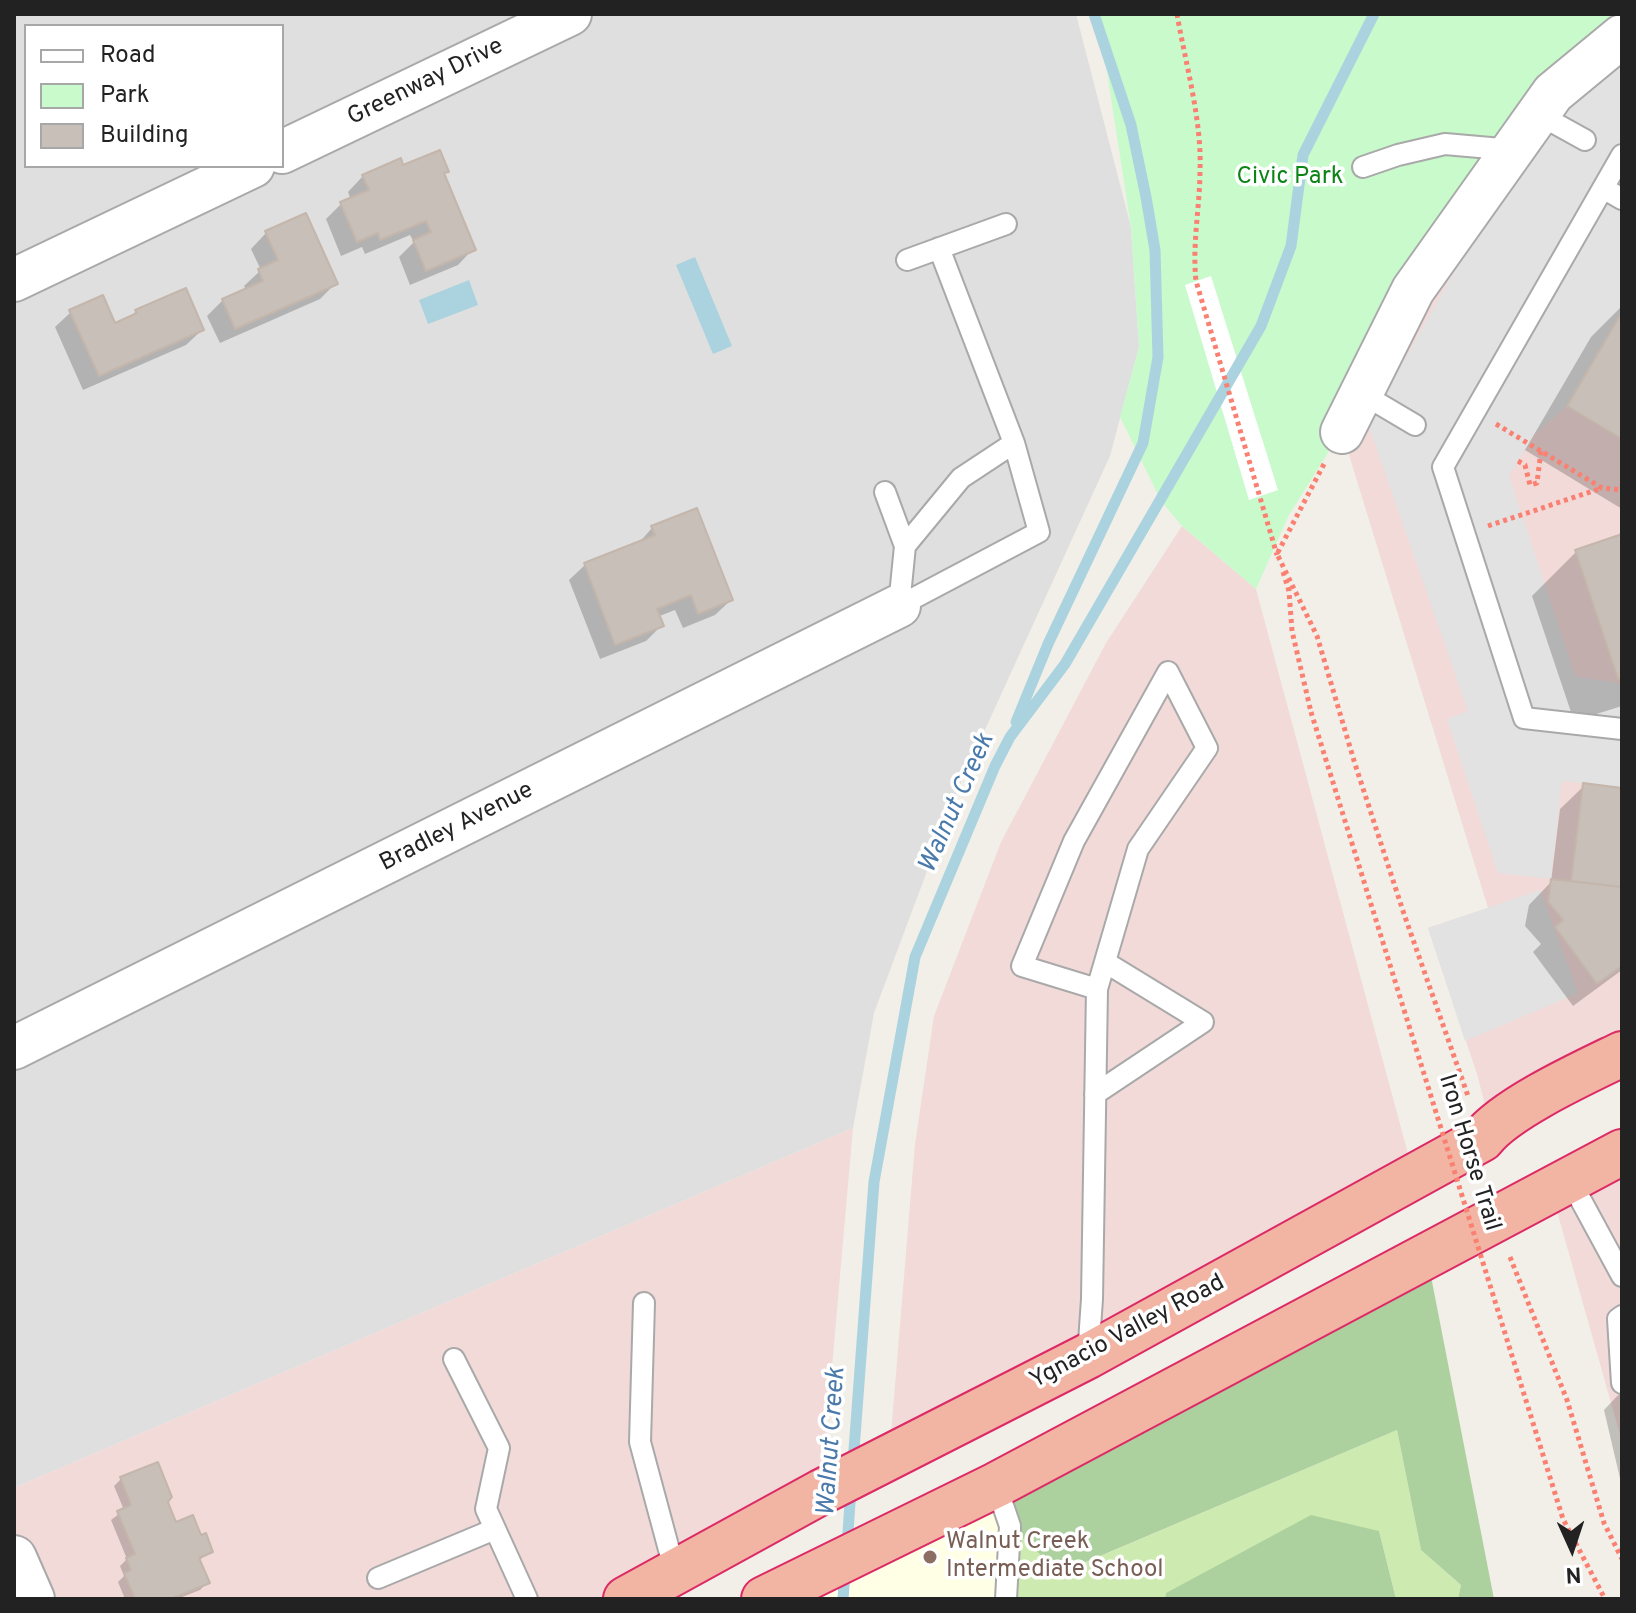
<!DOCTYPE html>
<html>
<head>
<meta charset="utf-8">
<style>
	body { margin:0 }
	#map { position:relative; width:1636px; height:1613px; overflow:hidden; background:#f2efe9; font-family:Overpass,sans-serif }
	canvas { display:block }
	.frame { position:absolute; inset:0; border:16px solid #222; pointer-events:none }
	.legend { position:absolute; left:24px; top:24px; width:260px; height:144px; box-sizing:border-box; background:#fff; border:2px solid #a7a7a7; margin:0; padding:10px 14px; list-style:none; font-size:24px; color:#222 }
	.legend li { display:flex; align-items:center; gap:16px; height:40px }
	.legend b { width:40px; border:2px solid #a7a7a7 }
	.north { position:absolute; left:1532px; top:1509px; width:80px; height:80px; -webkit-text-stroke:6px #fff; paint-order:stroke; rotate:177deg; font-size:22px; font-weight:700; line-height:32px; text-align:center; color:#222 }
	.north::after { content:''; display:block; margin:auto; width:28px; height:36px; background:#222; clip-path:polygon(50% 0,100% 100%,50% 72%,0 100%) }
</style>
</head>
<body>
<div id="map">
<canvas width="1636" height="1613"></canvas>
<div class="frame"></div>
<ul class="legend">
<li><b style="height:10px;background:#fff"></b>Road</li>
<li><b style="height:22px;background:#c8facc"></b>Park</li>
<li><b style="height:22px;background:#c7bfb8"></b>Building</li>
</ul>
<div class="north">N</div>
</div>
<script>
const ctx = document.querySelector('canvas').getContext('2d');
ctx.lineJoin = 'round';
function paint(path, color) { ctx.fillStyle = color; ctx.fill(path, 'evenodd'); }
function stroke(path, color, width, dash) { ctx.strokeStyle = color; ctx.lineWidth = width; ctx.lineCap = dash ? 'butt' : 'round'; ctx.setLineDash(dash || []); ctx.stroke(path); }
function drawText(font, color, halo, rows, align = 'center') {
  ctx.font = font + ' Overpass,sans-serif'; ctx.lineWidth = 7; ctx.setLineDash([]); ctx.textBaseline = 'middle'; ctx.strokeStyle = halo; ctx.fillStyle = color; for (const [text, x, y, turn = 0] of rows) {
    ctx.save(); ctx.translate(x, y); ctx.rotate((+turn || 0) * Math.PI / 180); ctx.textAlign = isNaN(turn) ? turn : align; if (halo) ctx.strokeText(text, 0, 0); ctx.fillText(text, 0, 0); ctx.restore();
  }
}
const residential = new Path2D(`
	M 14,14 L 1076,14 L 1131,227 L 1139,347 L 1110,456 L 957,791 L 874,1013 L 853,1128 L 14,1488 ZM 26,26 L 282,26 L 282,166 L 26,166 Z`);
const commercial = new Path2D(`
	M 1622,36 L 1622,1054 L 1491,1128 L 1477,1074 L 1428,928 L 1488,908 L 1342,432 L 1413,290 Z
	M 1182,526 L 1256,589 L 1414,1176 L 889,1458 L 915,1144 L 934,1016 L 1001,842 L 1106,643 Z
	M 853,1128 L 821,1492 L 626,1599 L 32,1599 L 14,1558 L 14,1488 Z
	M 1622,1159 L 1622,1442 L 1551,1190 Z`);
const education = new Path2D(`
	M 996,1485 L 1006,1599 L 764,1599 Z`);
const grass = new Path2D(`
	M 1397,1430 L 1421,1550 L 1461,1585 L 1458,1599 L 1396,1599 L 1379,1531 L 1166,1593 L 1165,1599 L 1006,1599 L 1010,1526 L 1070,1569 Z`);
const forest = new Path2D(`
	M 1427,1256 L 1494,1599 L 1458,1599 L 1461,1585 L 1421,1550 L 1397,1430 L 1060,1573 L 1010,1526 L 996,1485 Z
	M 1311,1515 L 1379,1531 L 1396,1599 L 1165,1599 L 1166,1593 Z`);
const park = new Path2D(`
	M 1098,14 L 1622,14 L 1622,36 L 1553,93 L 1289,515 L 1256,589 L 1182,526 L 1161,501 L 1120,417 L 1139,347 L 1131,227 Z`);
const parking = new Path2D(`
	M 1622,59 L 1622,312 L 1567,406 L 1535,434 L 1509,476 L 1575,676 L 1622,684 L 1622,788 L 1562,781 L 1551,879 L 1498,873 L 1447,719 L 1468,711 L 1368,424 L 1453,274 L 1570,98 Z
	M 1540,890 L 1578,993 L 1465,1041 L 1428,928 Z`);
const water = new Path2D(`
	M 695,257 L 732,346 L 713,354 L 676,265 Z
	M 469,280 L 478,305 L 428,324 L 419,300 Z`);
const pier = new Path2D(`
	M 1211,276 L 1278,490 L 1249,500 L 1185,285 Z`);
const shadow = new Path2D(`
	M 402,167 L 446,171 L 443,175 L 473,249 L 458,265 L 410,285 L 399,257 L 414,242 L 410,235 L 365,254 L 362,247 L 341,256 L 326,219 L 341,204 L 351,200 L 348,192 L 363,176 Z
	M 266,233 L 336,283 L 320,299 L 220,343 L 207,316 L 223,300 L 246,290 L 244,286 L 261,270 L 251,249 Z
	M 1622,306 L 1622,509 L 1525,450 L 1591,337 Z
	M 136,311 L 202,330 L 186,345 L 83,390 L 55,327 L 71,312 L 114,325 L 129,319 Z
	M 652,528 L 731,600 L 715,615 L 683,628 L 675,610 L 657,617 L 661,626 L 646,641 L 600,659 L 569,580 L 585,565 L 637,545 Z
	M 1622,536 L 1622,706 L 1574,721 L 1532,596 L 1576,552 Z
	M 1584,786 L 1622,790 L 1622,970 L 1573,1006 L 1533,952 L 1541,944 L 1525,926 L 1529,905 L 1551,882 L 1560,809 Z
	M 1622,1391 L 1622,1487 L 1604,1410 Z
	M 121,1479 L 166,1502 L 175,1524 L 200,1538 L 211,1552 L 198,1561 L 207,1583 L 200,1590 L 177,1599 L 125,1599 L 118,1582 L 124,1576 L 120,1566 L 127,1559 L 111,1520 L 124,1510 L 114,1486 Z`);
const stream = new Path2D(`
	M 1016,722 L 1048,644 L 1143,443 L 1158,357 L 1155,250 L 1146,197 L 1131,125 L 1094,14
	M 853,1463 L 874,1182 L 915,957 L 995,766 L 1010,737 L 1065,664 L 1261,326 L 1291,246 L 1303,155 L 1374,14
	M 847,1547 L 851,1488
	M 843,1599 L 845,1572`);
const building = new Path2D(`
	M 440,150 L 449,172 L 444,173 L 476,250 L 426,271 L 413,240 L 431,232 L 426,221 L 380,240 L 378,233 L 357,242 L 340,202 L 369,190 L 362,175 L 401,158 L 403,165 Z
	M 306,213 L 338,284 L 235,329 L 222,299 L 263,281 L 258,269 L 278,260 L 265,231 Z
	M 186,288 L 204,330 L 99,376 L 69,310 L 103,295 L 115,323 L 137,313 L 135,310 Z
	M 1622,312 L 1622,439 L 1567,406 Z
	M 697,508 L 733,600 L 698,614 L 691,595 L 657,609 L 664,626 L 615,645 L 584,563 L 655,535 L 651,526 Z
	M 1622,534 L 1622,678 L 1618,679 L 1575,550 Z
	M 1583,783 L 1622,788 L 1622,887 L 1571,881 Z
	M 1551,879 L 1622,887 L 1622,966 L 1597,984 L 1555,927 L 1563,920 L 1548,902 Z
	M 158,1462 L 172,1497 L 168,1502 L 176,1522 L 193,1515 L 201,1535 L 206,1533 L 213,1552 L 199,1558 L 210,1583 L 170,1599 L 135,1599 L 124,1573 L 131,1570 L 126,1558 L 135,1554 L 117,1511 L 131,1505 L 120,1477 Z`);
const path = new Path2D(`
	M 1177,14 C 1185,61 1202,121 1200,169 C 1200,207 1192,243 1196,281 L 1277,555
	M 1496,424 L 1602,488 L 1622,490
	M 1518,461 L 1525,465 L 1530,485 L 1537,483 L 1541,451
	M 1324,464 L 1277,554 L 1317,636 L 1355,764 L 1404,914 L 1468,1096
	M 1488,526 L 1602,488
	M 1283,572 L 1289,591 L 1292,631 L 1311,712
	M 1510,1257 L 1567,1400 L 1604,1523 L 1622,1559`);
const service = new Path2D(`
	M 1538,114 L 1585,140
	M 1622,155 L 1443,467 L 1524,718 L 1622,729
	M 1363,167 L 1398,155 L 1445,144 L 1513,150
	M 1603,188 L 1622,199
	M 907,260 L 1006,224
	M 1361,393 L 1415,425
	M 885,492 L 905,546
	M 899,606 L 1039,532 L 1014,443 L 939,248
	M 899,606 L 905,546 L 961,478 L 1014,443
	M 1095,1094 L 1203,1022 L 1105,962
	M 1570,1180 L 1622,1276
	M 644,1303 L 640,1442 L 675,1572
	M 1622,1316 L 1618,1319 L 1622,1383
	M 1088,1356 L 1092,1299 L 1097,989 L 1022,966 L 1074,841 L 1168,672 L 1207,748 L 1138,849 L 1097,989
	M 454,1359 L 499,1448 L 486,1509 L 527,1599
	M 996,1485 L 1010,1526 L 1006,1599
	M 378,1578 L 495,1529`);
const minor = new Path2D(`
	M 282,152 L 570,14
	M 14,280 L 253,166
	M 1342,432 L 1413,290 L 1553,93 L 1622,36
	M 14,1048 L 899,606`);
const tertiary = new Path2D(`
	M 14,1558 L 32,1599`);
const trunk = new Path2D(`
	M 626,1599 L 821,1492 L 1088,1356 L 1482,1139 C 1506,1108 1585,1072 1622,1054
	M 764,1599 L 996,1485 L 1622,1152`);
const pathBridge = new Path2D(`
	M 1311,712 L 1563,1519 L 1605,1599`);
const markers = [
	[930,1557,8,"#8d6e63"]
];
const streetNames = [
	["Greenway Drive",426,83,-26],
	["Bradley Avenue",457,828,-27],
	["Iron Horse Trail",1468,1153,73],
	["Ygnacio Valley Road",1128,1333,-28]
];
const parkNames = [
	["Civic Park",1290,178]
];
const educationNames = [
	["Walnut Creek",946,1543],
	["Intermediate School",946,1571]
];
const waterNames = [
	["Walnut Creek",958,804,-66],
	["Walnut Creek",833,1442,-86]
];
paint(residential, '#e0dfdf');
paint(commercial, '#f2dad9');
paint(education, '#ffffe5');
paint(grass, '#cdebb0');
paint(forest, '#add19e');
paint(park, '#c8facc');
paint(parking, '#e2e2e2');
paint(water, '#aad3df');
paint(pier, '#fff');
paint(shadow, '#0003');
stroke(stream, '#aad3df', 11);
paint(building, '#c7bfb8');
stroke(building, '#c4b6ab', 2);
stroke(service, '#a9a9a9', 24);
stroke(minor, '#a9a9a9', 46);
stroke(tertiary, '#a9a9a9', 48);
stroke(trunk, '#dc2a67', 48);
stroke(path, '#fa8072', 5, [4, 4]);
stroke(service, '#fff', 20);
stroke(minor, '#fff', 42);
stroke(tertiary, '#fff', 44);
stroke(trunk, '#f2b4a3', 44);
stroke(pathBridge, '#fa8072', 5, [4, 4]);
for (const [x, y, r, color] of markers) { const dot = new Path2D(); dot.arc(x, y, r, 0, 2 * Math.PI); ctx.fillStyle = color; ctx.fill(dot); stroke(dot, '#fff', 3); }
drawText('24px', '#222', '#fff', streetNames);
drawText('24px', '#0c8416', '#fff', parkNames);
drawText('24px', '#785e54', '#fff', educationNames, 'left');
drawText('italic 26px', '#4a7aab', '#fff', waterNames);
</script>
</body>
</html>
